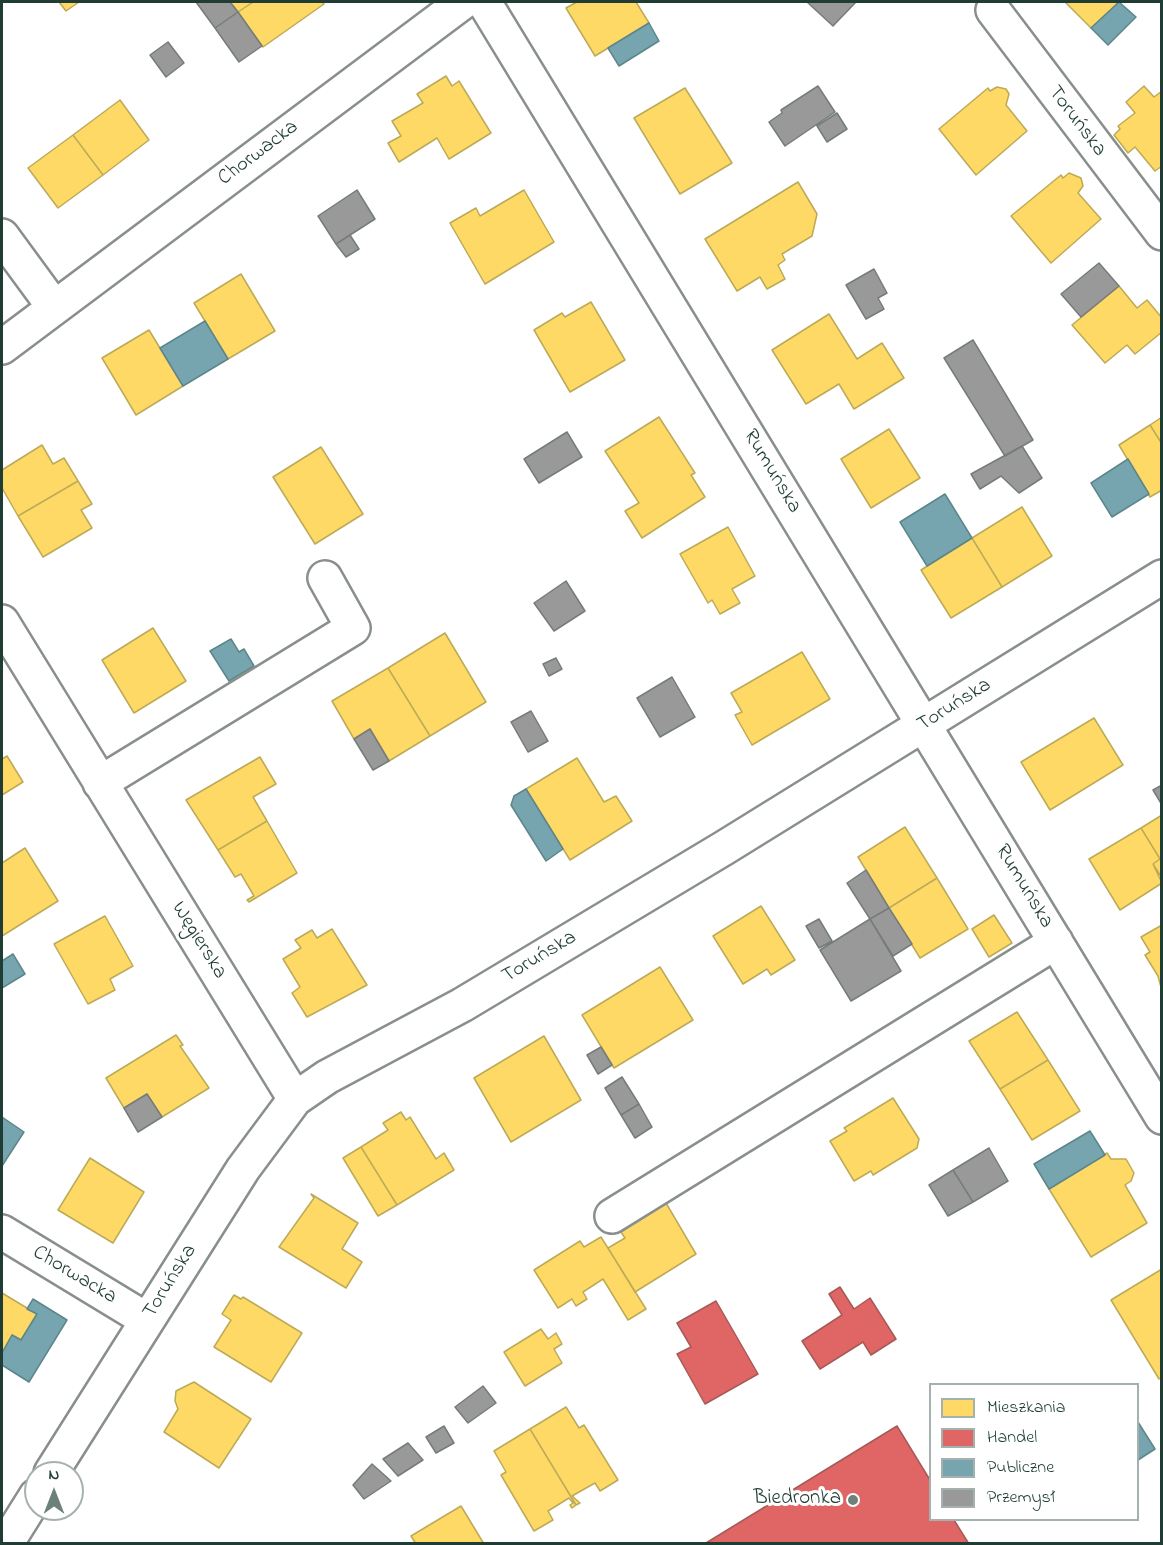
<!DOCTYPE html>
<html>
<head>
<meta charset="utf-8">
<style>
	body { margin:0 }
	#map { position:relative; width:1163px; height:1545px; overflow:hidden; background:#fff; font-family:"Indie Flower",sans-serif }
	canvas { display:block }
	.frame { position:absolute; inset:0; border:3px solid #1f3d34; pointer-events:none }
	.legend { position:absolute; left:929px; top:1383px; width:210px; height:138px; box-sizing:border-box; background:#fff; border:2px solid #a5b1ae; margin:0; padding:8px 10px; list-style:none; font-size:18px; color:#1f3d34 }
	.legend li { display:flex; align-items:center; gap:12px; height:30px }
	.legend b { width:30px; border:2px solid #a5b1ae }
	.north { position:absolute; left:24px; top:1461px; width:60px; height:60px; box-sizing:border-box; background:#fff; border:2px solid #a5b1ae; border-radius:50%; rotate:0deg; font-size:16px; font-weight:700; line-height:24px; text-align:center; color:#1f3d34 }
	.north::after { content:''; display:block; margin:auto; width:21px; height:27px; background:#6d817b; clip-path:polygon(50% 0,100% 100%,50% 72%,0 100%) }
</style>
</head>
<body>
<div id="map">
<canvas width="1163" height="1545"></canvas>
<div class="frame"></div>
<ul class="legend">
<li><b style="height:16px;background:#ffd966"></b>Mieszkania</li>
<li><b style="height:16px;background:#e06666"></b>Handel</li>
<li><b style="height:16px;background:#76a5af"></b>Publiczne</li>
<li><b style="height:16px;background:#999"></b>Przemysł</li>
</ul>
<div class="north">N</div>
</div>
<script>
const ctx = document.querySelector('canvas').getContext('2d');
ctx.lineJoin = 'round';
function paint(path, color) { ctx.fillStyle = color; ctx.fill(path, 'evenodd'); }
function stroke(path, color, width, dash) { ctx.strokeStyle = color; ctx.lineWidth = width; ctx.lineCap = dash ? 'butt' : 'round'; ctx.setLineDash(dash || []); ctx.stroke(path); }
function drawText(font, color, halo, rows, align = 'center') {
  ctx.font = font + ' "Indie Flower",sans-serif'; ctx.lineWidth = 6; ctx.setLineDash([]); ctx.textBaseline = 'middle'; ctx.strokeStyle = halo; ctx.fillStyle = color; for (const [text, x, y, turn = 0] of rows) {
    ctx.save(); ctx.translate(x, y); ctx.rotate((+turn || 0) * Math.PI / 180); ctx.textAlign = isNaN(turn) ? turn : align; if (halo) ctx.strokeText(text, 0, 0); ctx.fillText(text, 0, 0); ctx.restore();
  }
}
const homes = new Path2D(`
	M 59,2 L 79,2 L 66,11 Z
	M 230,2 L 253,2 L 238,12 Z
	M 253,2 L 322,2 L 324,4 L 263,47 L 238,12 Z
	M 577,2 L 636,2 L 649,23 L 595,56 L 566,8 Z
	M 1065,2 L 1119,2 L 1091,28 Z
	M 446,76 L 452,86 L 459,81 L 491,133 L 449,159 L 437,138 L 399,162 L 388,143 L 401,136 L 392,121 L 423,103 L 417,94 Z
	M 1144,86 L 1154,97 L 1162,91 L 1162,166 L 1155,171 L 1135,147 L 1128,153 L 1114,135 L 1120,129 L 1118,126 L 1135,113 L 1126,102 Z
	M 997,87 L 1006,89 L 1009,94 L 1006,105 L 1027,131 L 976,175 L 939,129 L 988,88 L 990,91 Z
	M 685,88 L 732,163 L 680,194 L 634,118 Z
	M 120,100 L 149,140 L 103,175 L 73,135 Z
	M 73,135 L 103,175 L 58,208 L 28,168 Z
	M 1069,173 L 1081,178 L 1083,186 L 1078,193 L 1101,219 L 1051,263 L 1011,216 L 1061,175 L 1063,178 Z
	M 798,182 L 817,214 L 812,236 L 782,254 L 785,260 L 778,265 L 785,279 L 767,289 L 760,277 L 737,291 L 705,239 Z
	M 524,190 L 554,242 L 485,284 L 450,223 L 476,208 L 480,216 Z
	M 241,274 L 275,331 L 228,359 L 194,303 Z
	M 1119,286 L 1137,308 L 1147,300 L 1162,318 L 1162,332 L 1135,354 L 1127,345 L 1105,363 L 1072,325 Z
	M 591,302 L 625,360 L 570,392 L 534,330 L 562,313 L 565,317 Z
	M 829,314 L 857,359 L 882,343 L 904,378 L 854,409 L 839,384 L 806,404 L 772,350 Z
	M 149,330 L 183,386 L 136,415 L 102,358 Z
	M 659,417 L 695,473 L 691,475 L 705,497 L 642,538 L 625,511 L 639,503 L 605,451 Z
	M 1162,417 L 1162,444 L 1150,425 Z
	M 1150,425 L 1162,444 L 1162,490 L 1150,497 L 1119,445 Z
	M 889,429 L 920,478 L 871,508 L 841,459 Z
	M 42,445 L 53,464 L 64,458 L 78,481 L 18,516 L 2,488 L 2,470 Z
	M 321,447 L 363,514 L 315,544 L 273,477 Z
	M 78,481 L 92,504 L 81,510 L 92,528 L 43,557 L 18,516 Z
	M 1022,507 L 1052,556 L 1002,587 L 972,538 Z
	M 728,527 L 755,576 L 732,589 L 740,603 L 720,614 L 712,600 L 708,603 L 680,554 Z
	M 972,538 L 1002,587 L 951,618 L 921,570 Z
	M 153,628 L 186,681 L 134,713 L 102,660 Z
	M 445,633 L 486,702 L 430,736 L 388,668 Z
	M 802,652 L 830,699 L 752,745 L 735,715 L 742,712 L 731,693 Z
	M 388,668 L 430,736 L 389,761 L 370,729 L 354,739 L 332,701 Z
	M 1094,718 L 1123,765 L 1050,810 L 1021,762 Z
	M 7,756 L 23,782 L 2,795 L 2,759 Z
	M 260,757 L 276,784 L 253,797 L 267,821 L 218,850 L 186,800 Z
	M 577,758 L 604,802 L 616,796 L 632,821 L 570,860 L 526,789 Z
	M 1162,815 L 1162,878 L 1153,864 L 1160,859 L 1141,828 Z
	M 267,821 L 297,873 L 249,902 L 247,900 L 254,896 L 241,874 L 235,877 L 218,850 Z
	M 905,827 L 937,878 L 889,908 L 858,857 Z
	M 1141,828 L 1160,859 L 1153,864 L 1162,883 L 1120,910 L 1089,859 Z
	M 25,848 L 58,901 L 2,936 L 2,863 Z
	M 937,878 L 968,929 L 920,958 L 889,908 Z
	M 761,906 L 795,960 L 771,975 L 767,969 L 743,984 L 713,936 Z
	M 994,915 L 1012,943 L 989,957 L 972,929 Z
	M 105,916 L 133,966 L 110,979 L 115,990 L 88,1004 L 54,944 Z
	M 1162,925 L 1162,991 L 1158,976 L 1145,955 L 1150,952 L 1141,937 Z
	M 332,929 L 367,985 L 307,1017 L 292,993 L 300,987 L 283,959 L 301,948 L 295,940 L 312,930 L 317,938 Z
	M 660,967 L 693,1020 L 614,1068 L 582,1015 Z
	M 1017,1012 L 1048,1060 L 1000,1089 L 969,1041 Z
	M 176,1035 L 183,1045 L 180,1046 L 209,1088 L 162,1117 L 147,1094 L 124,1108 L 106,1078 Z
	M 544,1036 L 581,1100 L 511,1142 L 474,1078 Z
	M 1048,1060 L 1080,1111 L 1032,1140 L 1000,1089 Z
	M 893,1098 L 919,1139 L 917,1148 L 873,1175 L 871,1171 L 854,1181 L 830,1141 L 847,1131 L 844,1128 Z
	M 401,1112 L 406,1120 L 410,1117 L 436,1159 L 444,1153 L 454,1170 L 397,1205 L 361,1147 L 388,1130 L 383,1123 Z
	M 361,1147 L 397,1205 L 378,1216 L 343,1158 Z
	M 1107,1153 L 1111,1159 L 1126,1159 L 1134,1173 L 1131,1181 L 1125,1185 L 1147,1223 L 1091,1257 L 1049,1189 Z
	M 90,1158 L 144,1192 L 113,1243 L 58,1210 Z
	M 311,1194 L 358,1223 L 342,1249 L 362,1262 L 346,1288 L 279,1247 L 314,1198 Z
	M 666,1203 L 696,1254 L 635,1292 L 608,1248 L 625,1238 L 621,1232 Z
	M 601,1237 L 646,1309 L 628,1320 L 603,1279 L 583,1292 L 587,1299 L 576,1306 L 572,1299 L 558,1308 L 534,1270 L 580,1241 L 584,1247 Z
	M 1162,1269 L 1162,1377 L 1159,1379 L 1111,1300 Z
	M 2,1293 L 37,1314 L 21,1340 L 12,1335 L 2,1353 Z
	M 234,1295 L 241,1299 L 243,1297 L 302,1333 L 271,1382 L 214,1347 L 231,1320 L 222,1314 Z
	M 541,1329 L 548,1339 L 556,1333 L 562,1344 L 554,1349 L 562,1363 L 525,1386 L 504,1352 Z
	M 194,1382 L 251,1419 L 219,1468 L 164,1432 L 178,1409 L 175,1401 L 176,1391 Z
	M 566,1407 L 579,1428 L 584,1425 L 618,1480 L 600,1491 L 595,1483 L 572,1496 L 580,1503 L 576,1505 L 530,1429 Z
	M 530,1429 L 576,1505 L 572,1508 L 570,1505 L 573,1503 L 569,1498 L 548,1511 L 553,1520 L 534,1531 L 501,1475 L 506,1472 L 494,1451 Z
	M 461,1506 L 484,1544 L 416,1544 L 411,1536 Z`);
const shops = new Path2D(`
	M 840,1287 L 854,1309 L 870,1298 L 896,1339 L 871,1355 L 863,1342 L 820,1369 L 802,1341 L 842,1315 L 829,1294 Z
	M 716,1301 L 758,1374 L 705,1404 L 677,1354 L 691,1347 L 677,1323 Z
	M 897,1426 L 930,1480 L 930,1520 L 954,1520 L 969,1544 L 706,1543 Z`);
const public = new Path2D(`
	M 1119,2 L 1136,17 L 1108,45 L 1091,28 Z
	M 649,23 L 659,41 L 619,66 L 608,48 Z
	M 205,321 L 228,359 L 183,386 L 160,348 Z
	M 1128,459 L 1149,494 L 1112,517 L 1091,483 Z
	M 945,494 L 972,538 L 927,566 L 900,522 Z
	M 231,639 L 239,652 L 244,649 L 254,666 L 229,681 L 210,651 Z
	M 526,789 L 563,849 L 546,861 L 511,805 L 514,796 Z
	M 13,954 L 25,974 L 2,988 L 2,961 Z
	M 2,1117 L 24,1132 L 2,1166 Z
	M 1090,1131 L 1105,1155 L 1049,1189 L 1034,1164 Z
	M 33,1299 L 67,1320 L 29,1382 L 2,1365 L 2,1353 L 12,1335 L 21,1340 L 37,1314 L 27,1309 Z
	M 1138,1422 L 1155,1449 L 1138,1460 Z`);
const industry = new Path2D(`
	M 196,2 L 230,2 L 238,12 L 215,28 Z
	M 807,2 L 856,2 L 833,26 Z
	M 238,12 L 262,46 L 239,62 L 215,28 Z
	M 168,42 L 184,63 L 166,77 L 150,55 Z
	M 818,86 L 835,112 L 785,146 L 769,122 L 782,113 L 781,110 Z
	M 837,113 L 847,129 L 827,142 L 817,126 Z
	M 357,190 L 375,219 L 336,244 L 318,216 Z
	M 350,235 L 359,249 L 346,257 L 336,244 Z
	M 1099,263 L 1119,286 L 1081,317 L 1061,294 Z
	M 874,269 L 887,293 L 878,298 L 884,309 L 866,319 L 846,285 Z
	M 973,340 L 1033,440 L 1005,456 L 944,358 Z
	M 567,432 L 582,457 L 539,483 L 524,459 Z
	M 1022,446 L 1042,478 L 1019,493 L 1001,476 L 980,489 L 971,474 Z
	M 566,581 L 585,611 L 554,631 L 534,603 Z
	M 556,658 L 562,669 L 549,676 L 543,664 Z
	M 672,677 L 695,717 L 660,737 L 637,698 Z
	M 531,711 L 548,741 L 528,752 L 511,722 Z
	M 370,729 L 389,761 L 373,770 L 354,739 Z
	M 1162,785 L 1162,805 L 1153,790 Z
	M 866,870 L 889,908 L 870,919 L 847,883 Z
	M 889,908 L 912,944 L 893,956 L 870,919 Z
	M 819,919 L 832,941 L 819,948 L 806,926 Z
	M 870,919 L 901,971 L 851,1001 L 820,950 Z
	M 601,1047 L 612,1065 L 598,1074 L 587,1055 Z
	M 622,1077 L 639,1104 L 621,1115 L 605,1088 Z
	M 147,1094 L 162,1117 L 138,1132 L 124,1108 Z
	M 639,1104 L 652,1127 L 635,1138 L 621,1115 Z
	M 989,1148 L 1008,1181 L 973,1202 L 953,1170 Z
	M 953,1170 L 973,1202 L 948,1216 L 929,1185 Z
	M 483,1386 L 496,1403 L 468,1423 L 455,1407 Z
	M 444,1426 L 454,1443 L 436,1453 L 426,1437 Z
	M 408,1443 L 423,1460 L 398,1476 L 383,1459 Z
	M 372,1464 L 391,1481 L 364,1499 L 353,1485 Z`);
const minor = new Path2D(`
	M 484,2 L 1162,1117
	M 993,10 L 1162,233
	M 2,236 L 54,307
	M 2,347 L 463,2
	M 2,622 L 295,1099
	M 100,783 L 353,628 L 325,578
	M 612,1216 L 1056,942
	M 2,1232 L 147,1320
	M 51,1473 L 243,1169 L 295,1099 L 327,1077 L 462,1005 L 724,848 L 1162,577
	M 6,1544 L 36,1496`);
const markers = [
	[853,1500,6,"#6d817b"]
];
const streetNames = [
	["Toruńska",1076,122,53],
	["Chorwacka",259,154,-37],
	["Rumuńska",771,472,59],
	["Toruńska",955,706,-32],
	["Rumuńska",1023,887,59],
	["Węgierska",198,941,58],
	["Toruńska",540,958,-31],
	["Chorwacka",74,1276,31],
	["Toruńska",171,1282,-58]
];
const poiNames = [
	["Biedronka",841,1500]
];
paint(homes, '#ffd966');
stroke(homes, '#bcaa57', 1.5);
paint(shops, '#e06666');
stroke(shops, '#a65a57', 1.5);
paint(public, '#76a5af');
stroke(public, '#5c868a', 1.5);
paint(industry, '#999');
stroke(industry, '#747d7b', 1.5);
stroke(minor, '#898f8d', 38);
stroke(minor, '#fff', 33);
for (const [x, y, r, color] of markers) { const dot = new Path2D(); dot.arc(x, y, r, 0, 2 * Math.PI); ctx.fillStyle = color; ctx.fill(dot); stroke(dot, '#fff', 2); }
drawText('21px', '#1f3d34', '#fff', streetNames);
drawText('21px', '#1f3d34', '#fff', poiNames, 'right');
</script>
</body>
</html>
